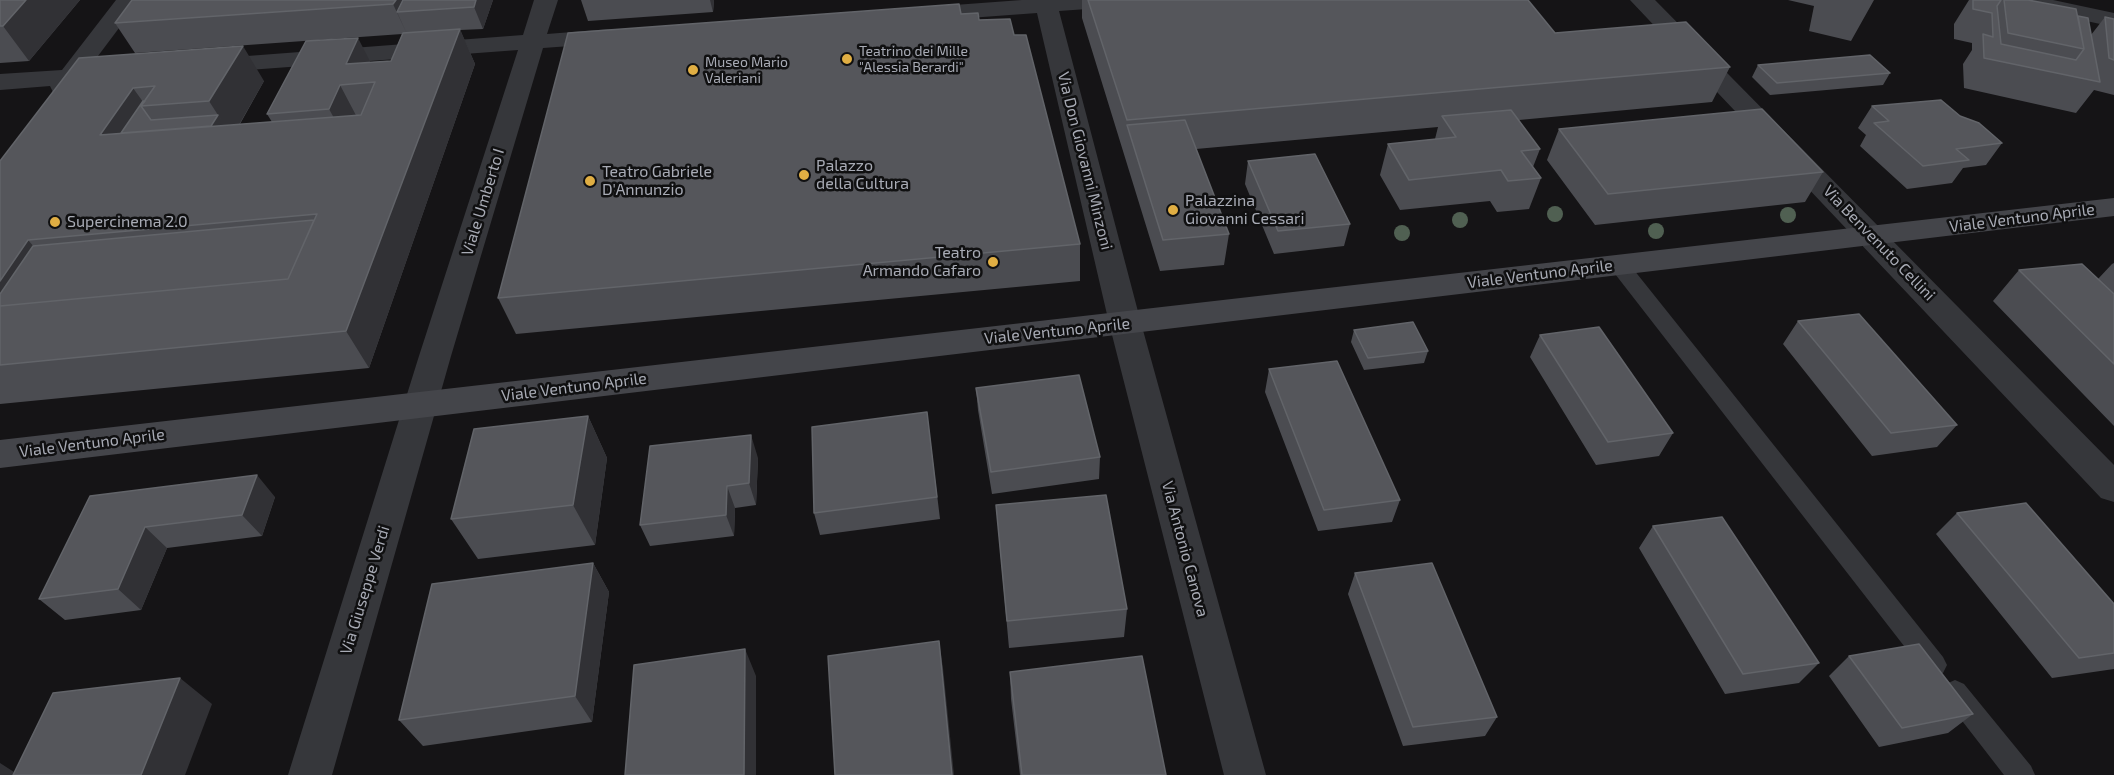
<!DOCTYPE html>
<html>
<head>
<meta charset="utf-8">
<style>
	body { margin:0 }
	canvas { display:block; background:#151416 }
</style>
</head>
<body>
<canvas width="2114" height="775"></canvas>
<script>
const ctx = document.querySelector('canvas').getContext('2d');
ctx.lineJoin = 'round';
function paint(path, color) { ctx.fillStyle = color; ctx.fill(path, 'evenodd'); }
function stroke(path, color, width, dash) { ctx.strokeStyle = color; ctx.lineWidth = width; ctx.lineCap = dash ? 'butt' : 'round'; ctx.setLineDash(dash || []); ctx.stroke(path); }
function drawText(font, color, halo, rows, align = 'center') {
  ctx.font = font + ' "Exo 2",sans-serif'; ctx.lineWidth = 5; ctx.setLineDash([]); ctx.textBaseline = 'middle'; ctx.strokeStyle = halo; ctx.fillStyle = color; for (const [text, x, y, turn = 0] of rows) {
    ctx.save(); ctx.translate(x, y); ctx.rotate((+turn || 0) * Math.PI / 180); ctx.textAlign = isNaN(turn) ? turn : align; if (halo) ctx.strokeText(text, 0, 0); ctx.fillText(text, 0, 0); ctx.restore();
  }
}
const lane = new Path2D(`
	M 1619,259 L 1626,260 L 1943,657 L 1947,665 L 1943,673 L 1934,677 L 1925,673 L 1612,270 L 1610,265 L 1612,260 Z
	M 1955,680 L 1964,684 L 2031,766 L 2035,775 L 2004,775 L 1946,700 L 1942,692 L 1946,684 Z`);
const street = new Path2D(`
	M 116,0 L 140,0 L 89,68 L 109,67 L 118,69 L 121,74 L 118,79 L 77,84 C 70,94 65,95 53,92 L 50,86 L 0,90 L 0,74 L 62,70 Z
	M 534,0 L 558,0 L 547,34 L 611,29 L 619,31 L 623,36 L 619,41 L 611,43 L 543,48 L 451,356 L 332,775 L 288,775 L 419,356 L 518,50 L 208,73 L 199,71 L 196,66 L 199,61 L 208,59 L 523,35 Z
	M 1022,0 L 1126,0 L 1123,5 L 1115,7 L 1059,11 L 1141,323 L 1266,775 L 1224,775 L 1109,323 L 1037,13 L 914,22 L 906,20 L 902,15 L 906,10 L 914,8 Z
	M 1630,0 L 1655,0 L 2114,465 L 2114,502 L 2101,498 Z
	M 2009,0 L 2053,0 L 2114,13 L 2114,27 L 2013,5 Z`);
const secondary = new Path2D(`
	M 2114,198 L 2114,216 L 0,468 L 0,440 Z`);
const trees = [
	[1555,214],
	[1788,215],
	[1460,220],
	[1656,231],
	[1402,233]
];
const wall = new Path2D(`
	M 0,0 L 80,0 L 29,61 L 0,63 Z
	M 132,0 L 493,0 L 483,29 L 460,30 L 475,64 L 369,368 L 0,404 L 0,161 L 79,58 L 264,81 L 240,124 L 272,122 L 267,114 L 371,62 L 391,61 L 402,34 L 135,53 L 115,23 Z
	M 581,0 L 714,0 L 713,12 L 588,21 Z
	M 1082,0 L 1528,0 L 1555,33 L 1730,67 L 1712,102 L 1519,120 L 1540,149 L 1533,167 L 1541,178 L 1529,209 L 1497,212 L 1490,201 L 1400,210 L 1380,175 L 1388,144 L 1435,139 L 1438,127 L 1196,149 L 1229,234 L 1224,265 L 1160,271 L 1082,18 Z
	M 1788,0 L 1874,0 L 1851,41 L 1809,31 L 1814,6 Z
	M 1969,0 L 2028,0 L 2078,16 L 2091,35 L 2105,17 L 2114,19 L 2114,95 L 2094,90 L 2076,113 L 1964,88 L 1963,64 L 1972,50 L 1972,43 L 1954,39 L 1954,24 Z
	M 961,14 L 979,20 L 1080,244 L 1080,281 L 516,334 L 498,298 Z
	M 1758,65 L 1890,73 L 1883,85 L 1770,95 L 1752,77 Z
	M 1872,106 L 1960,116 L 2002,143 L 1986,165 L 1963,168 L 1952,183 L 1907,189 L 1860,146 L 1866,135 L 1858,128 Z
	M 1559,129 L 1823,172 L 1805,202 L 1595,225 L 1547,160 Z
	M 1248,161 L 1350,224 L 1344,246 L 1274,254 L 1245,184 Z
	M 2114,263 L 2114,426 L 1993,301 L 2019,270 L 2098,279 L 2112,264 Z
	M 1798,321 L 1957,425 L 1937,447 L 1872,456 L 1783,344 Z
	M 1354,330 L 1428,351 L 1424,363 L 1364,370 L 1351,342 Z
	M 1540,335 L 1673,433 L 1659,456 L 1596,465 L 1530,357 Z
	M 1269,369 L 1400,500 L 1392,522 L 1318,531 L 1265,392 Z
	M 976,388 L 1100,457 L 1099,479 L 992,494 L 978,410 Z
	M 927,412 L 940,519 L 820,535 L 814,513 Z
	M 588,416 L 607,458 L 595,545 L 478,559 L 451,519 Z
	M 758,458 L 756,505 L 735,508 L 734,536 L 650,546 L 640,525 Z
	M 90,496 L 275,497 L 262,536 L 167,548 L 141,610 L 65,620 L 39,599 Z
	M 996,505 L 1127,609 L 1124,637 L 1009,648 Z
	M 1957,513 L 2114,604 L 2114,669 L 2052,678 L 1936,534 Z
	M 1653,526 L 1819,663 L 1799,683 L 1725,694 L 1639,548 Z
	M 593,563 L 609,592 L 592,722 L 423,746 L 399,720 Z
	M 1355,573 L 1497,717 L 1485,736 L 1403,746 L 1348,594 Z
	M 1849,656 L 1973,714 L 1948,733 L 1879,747 L 1829,676 Z
	M 1010,672 L 1166,775 L 1020,775 L 1011,699 Z`);
const shadedWall = new Path2D(`
	M 26,0 L 80,0 L 29,61 L 3,26 Z
	M 396,0 L 418,0 L 397,12 L 407,34 L 393,4 Z
	M 476,0 L 493,0 L 483,29 L 474,7 Z
	M 710,0 L 714,0 L 713,12 Z
	M 460,29 L 475,64 L 369,368 L 346,331 Z
	M 358,38 L 376,73 L 346,64 Z
	M 243,46 L 264,81 L 232,137 L 209,101 Z
	M 340,85 L 359,121 L 349,145 L 329,109 Z
	M 133,88 L 146,106 L 141,106 L 144,145 L 100,135 Z
	M 218,115 L 232,137 L 202,141 Z
	M 28,240 L 60,276 L 0,312 L 0,281 Z
	M 588,416 L 607,458 L 595,545 L 573,505 Z
	M 751,435 L 758,458 L 756,505 L 749,483 Z
	M 257,475 L 275,497 L 262,536 L 242,515 Z
	M 727,486 L 735,508 L 734,536 L 726,515 Z
	M 145,527 L 167,548 L 141,610 L 118,589 Z
	M 593,563 L 609,592 L 592,722 L 575,696 Z
	M 939,641 L 943,668 L 954,775 L 952,775 Z
	M 745,649 L 756,676 L 756,775 L 744,775 Z
	M 180,678 L 212,704 L 185,775 L 141,775 Z
	M 0,763 L 14,772 L 13,775 L 0,775 Z`);
const building = new Path2D(`
	M 0,0 L 26,0 L 3,26 L 0,26 Z
	M 132,0 L 396,0 L 393,4 L 115,23 Z
	M 403,0 L 476,0 L 474,7 L 397,12 Z
	M 1088,0 L 1528,0 L 1555,33 L 1686,22 L 1730,67 L 1127,120 Z
	M 1973,0 L 2001,0 L 1997,6 L 2001,44 L 2076,60 L 2084,49 L 2078,16 L 2088,18 L 2100,82 L 1984,58 L 1983,34 L 1993,37 L 1992,13 L 1973,9 Z
	M 2004,0 L 2028,0 L 2076,9 L 2084,49 L 2008,33 Z
	M 959,4 L 961,14 L 978,13 L 979,20 L 1010,19 L 1014,35 L 1026,35 L 1080,244 L 498,298 L 568,33 Z
	M 2105,17 L 2114,19 L 2114,60 L 2109,58 Z
	M 460,29 L 346,331 L 0,365 L 0,306 L 288,279 L 317,214 L 28,240 L 0,281 L 0,161 L 79,58 L 243,46 L 209,101 L 141,106 L 155,86 L 133,88 L 100,135 L 361,115 L 375,82 L 340,85 L 329,109 L 267,114 L 306,41 L 358,38 L 346,64 L 391,61 L 403,33 Z
	M 1870,55 L 1890,73 L 1777,83 L 1758,65 Z
	M 1941,100 L 1960,116 L 1979,123 L 2002,143 L 1956,149 L 1969,160 L 1923,166 L 1874,123 L 1889,121 L 1872,106 Z
	M 143,101 L 145,101 L 141,106 L 151,120 L 218,115 L 211,126 L 121,133 Z
	M 1762,109 L 1823,172 L 1608,194 L 1559,129 Z
	M 1511,110 L 1540,149 L 1521,151 L 1541,178 L 1508,181 L 1501,170 L 1409,180 L 1388,144 L 1456,137 L 1442,116 Z
	M 1185,120 L 1229,234 L 1163,240 L 1127,125 Z
	M 1315,154 L 1350,224 L 1278,231 L 1248,161 Z
	M 314,220 L 288,279 L 0,306 L 0,294 L 33,246 Z
	M 2082,264 L 2114,294 L 2114,364 L 2019,270 Z
	M 1859,314 L 1957,425 L 1891,433 L 1798,321 Z
	M 1413,322 L 1428,351 L 1368,358 L 1354,330 Z
	M 1599,327 L 1673,433 L 1608,442 L 1540,335 Z
	M 1337,361 L 1400,500 L 1324,510 L 1269,369 Z
	M 1079,375 L 1100,457 L 991,472 L 976,388 Z
	M 927,412 L 937,497 L 814,513 L 812,427 Z
	M 588,416 L 573,505 L 451,519 L 474,429 Z
	M 751,435 L 749,483 L 727,486 L 726,515 L 640,525 L 650,446 Z
	M 257,475 L 242,515 L 145,527 L 118,589 L 39,599 L 90,496 Z
	M 1106,495 L 1127,609 L 1007,621 L 996,505 Z
	M 2026,503 L 2114,604 L 2114,653 L 2079,658 L 1957,513 Z
	M 1722,517 L 1819,663 L 1743,674 L 1653,526 Z
	M 593,563 L 575,696 L 399,720 L 432,584 Z
	M 1432,563 L 1497,717 L 1413,727 L 1355,573 Z
	M 939,641 L 952,775 L 835,775 L 828,656 Z
	M 1919,644 L 1973,714 L 1902,728 L 1849,656 Z
	M 745,649 L 744,775 L 625,775 L 634,665 Z
	M 1142,656 L 1166,775 L 1022,775 L 1010,672 Z
	M 180,678 L 141,775 L 13,775 L 53,693 Z`);
const markers = [
	[847,59,6,"#e0ae43"],
	[693,70,6,"#e0ae43"],
	[804,175,6,"#e0ae43"],
	[590,181,6,"#e0ae43"],
	[1173,210,6,"#e0ae43"],
	[55,222,6,"#e0ae43"],
	[993,262,6,"#e0ae43"]
];
const farPoinames = [
	["Teatrino dei Mille",859,51],
	["\"Alessia Berardi\"",859,67],
	["Museo Mario",705,62],
	["Valeriani",705,78]
];
const streetNames = [
	["Via Don Giovanni Minzoni",1085,161,76],
	["Viale Umberto I",483,202,-73],
	["Viale Ventuno Aprile",2022,218,-7],
	["Via Benvenuto Cellini",1879,243,46],
	["Viale Ventuno Aprile",1540,274,-7],
	["Viale Ventuno Aprile",1057,331,-6],
	["Viale Ventuno Aprile",574,387,-7],
	["Viale Ventuno Aprile",92,443,-7],
	["Via Antonio Canova",1185,549,75],
	["Via Giuseppe Verdi",365,590,-73]
];
const poiNames = [
	["Palazzo",816,166],
	["della Cultura",816,184],
	["Teatro Gabriele",602,172],
	["D'Annunzio",602,190],
	["Palazzina",1185,201],
	["Giovanni Cessari",1185,219],
	["Supercinema 2.0",67,222],
	["Teatro",981,253,"right"],
	["Armando Cafaro",981,271,"right"]
];
paint(lane, '#36373b');
paint(street, '#36373b');
paint(secondary, '#44454a');
ctx.fillStyle = '#506052';
for (const [x, y] of trees) { ctx.beginPath(); ctx.arc(x, y, 8, 0, 2 * Math.PI); ctx.fill(); }
paint(wall, '#4b4c51');
paint(shadedWall, '#313135');
paint(building, '#55565b');
stroke(building, '#626469', 1.5);
for (const [x, y, r, color] of markers) { const dot = new Path2D(); dot.arc(x, y, r, 0, 2 * Math.PI); ctx.fillStyle = color; ctx.fill(dot); stroke(dot, '#101011', 2); }
drawText('14px', '#a8abb5', '#101011', farPoinames, 'left');
drawText('16px', '#a8abb5', '#101011', streetNames);
drawText('16px', '#a8abb5', '#101011', poiNames, 'left');
</script>
</body>
</html>
